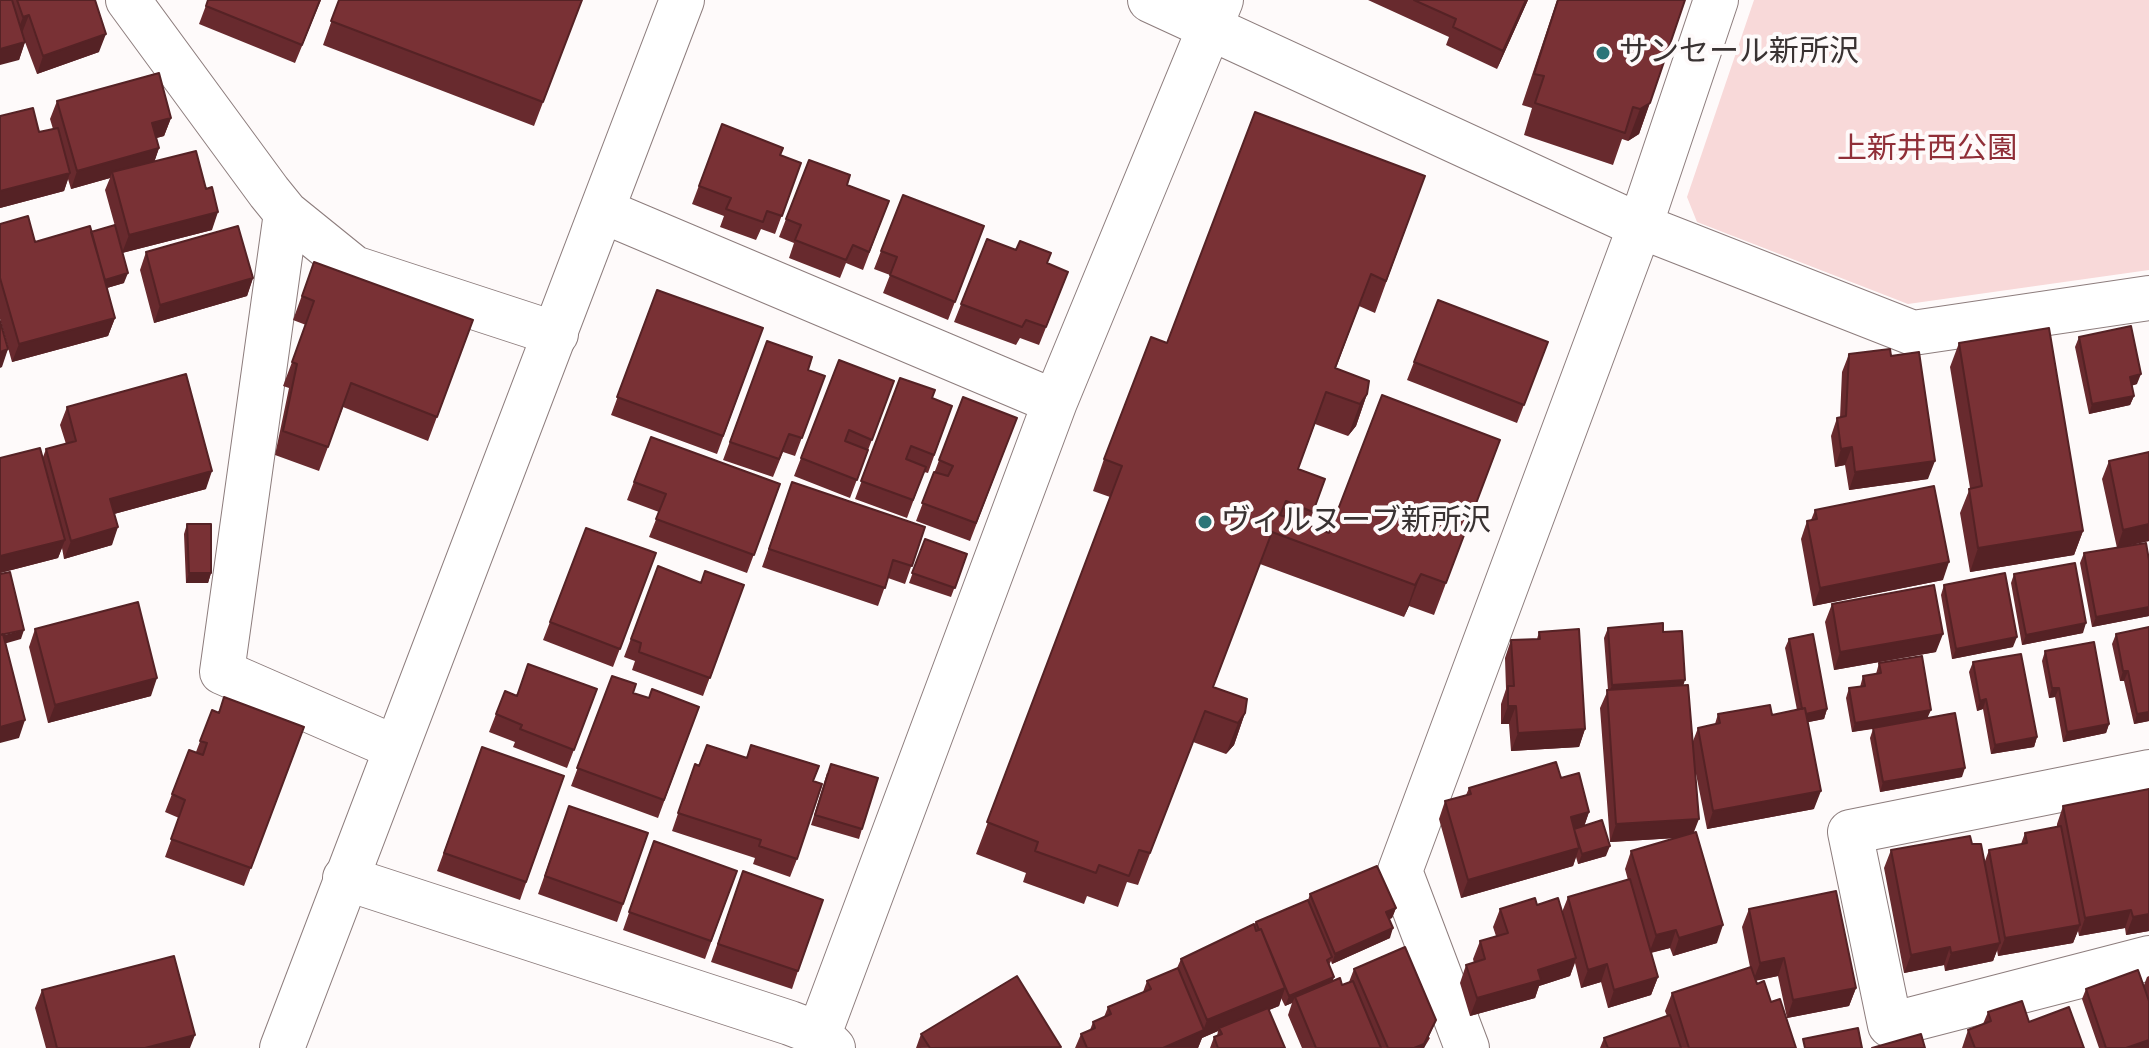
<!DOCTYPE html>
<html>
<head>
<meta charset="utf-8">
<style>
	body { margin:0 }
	canvas { display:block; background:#fefafa }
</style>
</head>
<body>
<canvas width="2149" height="1048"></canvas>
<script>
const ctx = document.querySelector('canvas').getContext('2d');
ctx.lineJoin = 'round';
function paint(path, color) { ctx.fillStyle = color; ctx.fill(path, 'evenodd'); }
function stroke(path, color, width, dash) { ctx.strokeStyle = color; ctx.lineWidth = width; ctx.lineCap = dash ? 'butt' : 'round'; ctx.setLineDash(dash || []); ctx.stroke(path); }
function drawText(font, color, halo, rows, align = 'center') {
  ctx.font = font + ' Signika,"Noto Sans JP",sans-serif'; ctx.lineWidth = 8; ctx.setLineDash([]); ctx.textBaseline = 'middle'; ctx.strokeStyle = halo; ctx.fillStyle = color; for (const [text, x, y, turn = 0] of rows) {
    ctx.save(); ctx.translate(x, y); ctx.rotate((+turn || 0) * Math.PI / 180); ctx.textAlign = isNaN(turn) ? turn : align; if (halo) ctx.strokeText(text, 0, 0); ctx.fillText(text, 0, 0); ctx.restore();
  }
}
const green = new Path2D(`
	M 1754,0 L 2149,0 L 2149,270 L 1908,304 L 1697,222 L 1687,197 Z`);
const street = new Path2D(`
	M 128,0 L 269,192 L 286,213 L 354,268 L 556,334
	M 1150,0 L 1640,226 L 1913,333 L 2149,298
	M 603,211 L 1055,402
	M 286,213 L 222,672 L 396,748
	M 2149,772 L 1850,832 L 1890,1025 L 2149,958
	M 345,878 L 790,1023 L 819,1034 L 833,1048
	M 819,1034 L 1055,402 L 1221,0
	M 1467,1048 L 1400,871 L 1640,226 L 1716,0`);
const secondary = new Path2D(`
	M 282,1048 L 682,0`);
const wall = new Path2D(`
	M 0,0 L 95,0 L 99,52 L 37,74 L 25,42 L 19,60 Z
	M 208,0 L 321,0 L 295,63 L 199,24 Z
	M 339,0 L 582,0 L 534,126 L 323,45 Z
	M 1368,0 L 1528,0 L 1497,69 L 1446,45 L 1449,37 Z
	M 1557,0 L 1685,0 L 1639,134 L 1628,141 L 1622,139 L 1613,165 L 1524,135 L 1532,108 L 1522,105 Z
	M 57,101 L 171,118 L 164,136 L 156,138 L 159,148 L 154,162 L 212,230 L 122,253 L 124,283 L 107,288 L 115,318 L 108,336 L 12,362 L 0,319 L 0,224 L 35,242 L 91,232 L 118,237 L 105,190 L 110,178 L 71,189 L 68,179 L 64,191 L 0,208 L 0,116 L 39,132 L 53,129 L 50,119 Z
	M 722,124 L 781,155 L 801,163 L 775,234 L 761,229 L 756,240 L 720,227 L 724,216 L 692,204 Z
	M 1425,176 L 1375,313 L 1359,306 L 1336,368 L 1367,394 L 1356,426 L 1348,436 L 1315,424 L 1298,469 L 1325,479 L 1308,526 L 1329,533 L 1500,440 L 1434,615 L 1409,606 L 1404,617 L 1260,564 L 1213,687 L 1245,713 L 1234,745 L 1226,754 L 1193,742 L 1138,885 L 1127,882 L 1118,907 L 1087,896 L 1084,904 L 1023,882 L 1026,873 L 976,854 L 1110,497 L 1093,491 L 1104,459 L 1167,343 Z
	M 847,185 L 889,201 L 863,270 L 846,263 L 840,278 L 789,258 L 794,243 L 779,237 L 786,219 Z
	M 984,226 L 948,320 L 883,293 L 890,275 L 874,269 L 881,251 Z
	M 987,239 L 1047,263 L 1061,290 L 1039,345 L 1020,338 L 1016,345 L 954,322 Z
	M 146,252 L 253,278 L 247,296 L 154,323 L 140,270 Z
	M 314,262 L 473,320 L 428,441 L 343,407 L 319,471 L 275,455 L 289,388 L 283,386 L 306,325 L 293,320 Z
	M 657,290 L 763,328 L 717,454 L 611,415 Z
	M 1438,300 L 1548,342 L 1517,423 L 1407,380 Z
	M 2079,337 L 2137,384 L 2131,386 L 2134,396 L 2130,405 L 2089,414 L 2075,347 Z
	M 767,341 L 808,370 L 825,376 L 795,456 L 783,452 L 773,477 L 723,460 Z
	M 1959,343 L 2083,531 L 2074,555 L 1970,572 L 1960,513 L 1970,488 L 1950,367 Z
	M 1849,354 L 1891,356 L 1928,479 L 1849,490 L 1845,465 L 1835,467 L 1831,436 L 1837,418 L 1840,418 L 1842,372 Z
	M 900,378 L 932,398 L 952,406 L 928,473 L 924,472 L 907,518 L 855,499 Z
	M 894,381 L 850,498 L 794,476 L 801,458 Z
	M 963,397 L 1017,418 L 970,541 L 916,521 Z
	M 67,407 L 206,489 L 114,514 L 112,545 L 64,559 L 62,548 L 58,558 L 0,573 L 0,458 L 43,457 L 46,449 L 66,444 L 60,425 Z
	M 651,437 L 780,484 L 747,573 L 649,537 L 659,512 L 627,500 Z
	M 2109,461 L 2149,541 L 2117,548 L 2102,479 Z
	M 792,482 L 925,527 L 905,584 L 888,578 L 878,606 L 762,567 Z
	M 1815,510 L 1943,580 L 1813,606 L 1801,539 L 1807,521 L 1811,520 Z
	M 187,524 L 211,573 L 208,583 L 186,583 L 184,534 Z
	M 586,528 L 656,553 L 613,667 L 543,640 Z
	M 925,539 L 967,554 L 951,597 L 909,583 Z
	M 2084,553 L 2149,560 L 2149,616 L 2092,627 L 2080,563 Z
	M 658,566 L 701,583 L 744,585 L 703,696 L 632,670 L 635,661 L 624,657 Z
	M 2014,574 L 2083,633 L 2022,645 L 2011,583 Z
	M 1944,585 L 2013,647 L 1952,659 L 1941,595 Z
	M 1832,604 L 1936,652 L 1834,670 L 1825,622 Z
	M 2149,627 L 2149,721 L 2134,724 L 2124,681 L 2120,681 L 2112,644 L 2116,634 Z
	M 1608,628 L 1663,632 L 1683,685 L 1693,741 L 1698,728 L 1715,724 L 1718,714 L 1772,715 L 1797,710 L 1785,648 L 1789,639 L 1827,709 L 1824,719 L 1808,722 L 1814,809 L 1707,829 L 1694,764 L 1694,833 L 1717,943 L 1673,956 L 1670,948 L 1651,953 L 1658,977 L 1651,995 L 1608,1008 L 1601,982 L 1581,988 L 1575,963 L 1570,976 L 1539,986 L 1535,998 L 1470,1016 L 1460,983 L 1466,965 L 1474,963 L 1473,959 L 1480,941 L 1496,936 L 1493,927 L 1500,909 L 1537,905 L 1562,912 L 1568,897 L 1628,880 L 1625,869 L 1631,851 L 1676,838 L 1610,842 L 1600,708 L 1608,690 L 1604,638 Z
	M 35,629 L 151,696 L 48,723 L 29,647 Z
	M 1539,632 L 1585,729 L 1579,747 L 1511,751 L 1509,724 L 1501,724 L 1501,704 L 1506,689 L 1505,658 L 1511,640 L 1537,639 Z
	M 2045,651 L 2109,724 L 2106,733 L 2063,742 L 2055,697 L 2049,698 L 2042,661 Z
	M 1973,662 L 2037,737 L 2034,747 L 1991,754 L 1983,709 L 1977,711 L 1969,672 Z
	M 1879,663 L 1928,718 L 1962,777 L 1880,792 L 1870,738 L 1873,729 L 1852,732 L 1846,698 L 1849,688 L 1860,687 L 1863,676 L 1876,674 Z
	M 612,676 L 633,693 L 649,698 L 699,707 L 658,818 L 571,786 Z
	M 597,689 L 567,768 L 513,747 L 515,742 L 489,732 L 496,714 L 517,695 Z
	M 212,710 L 219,713 L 304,727 L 244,886 L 165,857 L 179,818 L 165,812 L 172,794 L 196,752 Z
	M 482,747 L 564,776 L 520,900 L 437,871 Z
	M 695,764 L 699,766 L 813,781 L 797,859 L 790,877 L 753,864 L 755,858 L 672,831 Z
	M 827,773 L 862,829 L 859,839 L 811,825 Z
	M 1561,778 L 1589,812 L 1584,826 L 1606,856 L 1578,864 L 1576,857 L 1573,866 L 1461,898 L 1439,819 L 1445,801 L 1466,795 L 1469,788 Z
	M 2149,789 L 2149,931 L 2126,935 L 2125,928 L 2079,936 L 2078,931 L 2073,943 L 1998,956 L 1997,950 L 1993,961 L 1945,971 L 1944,965 L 1904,973 L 1884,868 L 1891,850 L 1972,844 L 1985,861 L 1989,850 L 2021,844 L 2025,833 L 2057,827 L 2057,824 L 2063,806 Z
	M 569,806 L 648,833 L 617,922 L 538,894 Z
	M 654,841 L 737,871 L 705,959 L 623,930 Z
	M 743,871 L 798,971 L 792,989 L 711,962 Z
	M 1310,894 L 1396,908 L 1392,918 L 1389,919 L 1390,938 L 1332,964 L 1331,961 L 1329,965 L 1333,981 L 1342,985 L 1349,982 L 1354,969 L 1430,1038 L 1424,1048 L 1302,1048 L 1288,1015 L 1292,1003 L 1285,1006 L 1281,998 L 1279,1006 L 1269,1010 L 1285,1048 L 1210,1048 L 1214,1037 L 1217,1036 L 1218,1031 L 1202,1038 L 1198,1048 L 1075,1048 L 1081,1034 L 1090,1030 L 1093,1022 L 1104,1017 L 1108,1007 L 1143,992 L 1147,981 L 1177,968 L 1181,959 L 1254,925 L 1256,922 L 1308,900 Z
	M 1749,909 L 1856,988 L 1849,1006 L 1787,1018 L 1778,976 L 1755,981 L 1757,984 L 1771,1002 L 1796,1048 L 1600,1048 L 1604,1038 L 1667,1016 L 1665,1011 L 1672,993 L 1750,967 L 1742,927 Z
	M 2149,976 L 2149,1048 L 2099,1048 L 2082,999 L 2086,989 L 2144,985 L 2147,977 Z
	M 42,990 L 190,1048 L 46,1048 L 35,1008 Z
	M 1988,1012 L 2029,1022 L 2084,1048 L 1962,1048 L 1968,1030 L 1983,1024 Z
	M 921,1034 L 1061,1047 L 916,1048 Z`);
const shadedWall = new Path2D(`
	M 1526,0 L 1528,0 L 1497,69 L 1503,51 Z
	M 29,15 L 22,33 L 16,35 L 23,17 Z
	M 106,34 L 99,52 L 37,74 L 43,56 Z
	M 25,42 L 19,60 L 0,65 L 0,49 Z
	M 1650,103 L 1639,134 L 1628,141 L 1640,109 Z
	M 171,118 L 164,136 L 146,141 L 152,123 Z
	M 159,148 L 153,166 L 112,172 L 110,178 L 71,189 L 77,171 Z
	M 70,173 L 64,191 L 0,208 L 0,191 Z
	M 218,212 L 212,230 L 122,253 L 129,235 Z
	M 128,273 L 124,283 L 100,290 L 104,280 Z
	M 253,278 L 247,296 L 154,323 L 160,305 Z
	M 115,318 L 108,336 L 12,362 L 19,344 Z
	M 8,349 L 2,367 L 0,368 L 0,352 Z
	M 2141,374 L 2137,384 L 2126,387 L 2130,377 Z
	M 1367,394 L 1356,426 L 1348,436 L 1360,404 Z
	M 2134,396 L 2130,405 L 2089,414 L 2092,404 Z
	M 1852,447 L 1845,465 L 1835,467 L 1841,449 Z
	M 1935,461 L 1928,479 L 1849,490 L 1855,472 Z
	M 212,471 L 206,489 L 103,517 L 110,499 Z
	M 2149,524 L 2149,541 L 2117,548 L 2123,530 Z
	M 118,527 L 112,545 L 64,559 L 71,541 Z
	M 2083,531 L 2074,555 L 1970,572 L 1978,548 Z
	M 65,540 L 58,558 L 0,573 L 0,556 Z
	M 1949,562 L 1943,580 L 1813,606 L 1820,588 Z
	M 189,573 L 211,573 L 208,583 L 186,583 Z
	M 1421,574 L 1409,606 L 1404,617 L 1415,585 Z
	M 2149,607 L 2149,616 L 2092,627 L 2096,617 Z
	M 2086,623 L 2083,633 L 2022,645 L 2026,635 Z
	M 24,630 L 21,639 L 0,645 L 0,636 Z
	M 1943,634 L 1936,652 L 1834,670 L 1840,652 Z
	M 2017,637 L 2013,647 L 1952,659 L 1956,649 Z
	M 2123,671 L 2128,671 L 2124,681 L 2120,681 Z
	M 157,678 L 151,696 L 48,723 L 55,705 Z
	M 1685,680 L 1682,690 L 1608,695 L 1612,685 Z
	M 2052,688 L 2059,688 L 2055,697 L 2049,698 Z
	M 1986,699 L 1983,709 L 1977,711 L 1980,701 Z
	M 1508,706 L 1516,706 L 1509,724 L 1501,724 Z
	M 1827,709 L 1824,719 L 1799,724 L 1803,714 Z
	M 1931,710 L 1927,719 L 1852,732 L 1855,723 Z
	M 2149,712 L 2149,721 L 2134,724 L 2137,714 Z
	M 1245,713 L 1234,745 L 1226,754 L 1238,723 Z
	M 25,720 L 19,738 L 0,743 L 0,727 Z
	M 2109,724 L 2106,733 L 2063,742 L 2067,732 Z
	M 1585,729 L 1579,747 L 1511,751 L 1518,733 Z
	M 2037,737 L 2034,747 L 1991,754 L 1995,745 Z
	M 1965,768 L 1962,777 L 1880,792 L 1883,782 Z
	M 1821,791 L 1814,809 L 1707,829 L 1713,811 Z
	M 1589,812 L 1583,830 L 1575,832 L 1571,817 Z
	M 1699,819 L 1692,837 L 1610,842 L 1616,824 Z
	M 1610,846 L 1606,856 L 1578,864 L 1582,854 Z
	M 1579,848 L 1573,866 L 1461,898 L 1468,880 Z
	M 1396,908 L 1392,918 L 1382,922 L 1386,912 Z
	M 2131,910 L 2125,928 L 2079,936 L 2085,918 Z
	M 2149,914 L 2149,931 L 2126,935 L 2133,917 Z
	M 1723,925 L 1717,943 L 1673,956 L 1679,938 Z
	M 2080,925 L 2073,943 L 1998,956 L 2005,938 Z
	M 1393,928 L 1390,938 L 1332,964 L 1335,954 Z
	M 1676,930 L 1670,948 L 1649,953 L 1656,935 Z
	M 2000,943 L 1993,961 L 1945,971 L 1951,953 Z
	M 1950,947 L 1944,965 L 1904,973 L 1911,955 Z
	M 1576,958 L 1570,976 L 1539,986 L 1535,998 L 1470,1016 L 1477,998 L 1538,970 Z
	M 1784,958 L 1778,976 L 1753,981 L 1760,963 Z
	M 1607,964 L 1601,982 L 1581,988 L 1588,970 Z
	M 1334,977 L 1331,987 L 1295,997 L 1292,1003 L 1285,1006 L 1289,996 Z
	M 1658,977 L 1651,995 L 1608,1008 L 1614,990 Z
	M 1285,988 L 1279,1006 L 1220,1030 L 1219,1028 L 1218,1031 L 1202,1038 L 1198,1048 L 1162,1048 L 1203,1031 L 1207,1020 Z
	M 1856,988 L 1849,1006 L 1787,1018 L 1793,1000 Z
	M 1436,1020 L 1424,1048 L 1414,1048 Z
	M 195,1035 L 190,1048 L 145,1048 Z
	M 2149,1040 L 2149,1048 L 2126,1048 Z`);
const building = new Path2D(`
	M 0,0 L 12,0 L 25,42 L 0,49 Z
	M 17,0 L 95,0 L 106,34 L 43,56 L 29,15 L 23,17 Z
	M 208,0 L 320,0 L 302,45 L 206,6 Z
	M 339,0 L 582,0 L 543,102 L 331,21 Z
	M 1414,0 L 1526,0 L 1503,51 L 1453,27 L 1456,19 Z
	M 1558,0 L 1685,0 L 1650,103 L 1640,109 L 1633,107 L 1625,133 L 1535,103 L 1544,76 L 1534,74 Z
	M 159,73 L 171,118 L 152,123 L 159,148 L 77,171 L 57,101 Z
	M 33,108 L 39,132 L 58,128 L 70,173 L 0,191 L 0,116 Z
	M 1255,112 L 1425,176 L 1386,281 L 1371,274 L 1335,368 L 1369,381 L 1367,394 L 1360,404 L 1326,392 L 1298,469 L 1325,479 L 1313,512 L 1286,501 L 1280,515 L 1329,533 L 1382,395 L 1500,440 L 1446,583 L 1421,574 L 1415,585 L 1272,532 L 1213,687 L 1247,699 L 1245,713 L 1238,723 L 1205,711 L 1150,853 L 1139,850 L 1129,876 L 1099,865 L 1096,873 L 1035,851 L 1038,842 L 987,822 L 1122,466 L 1104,459 L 1151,337 L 1167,343 Z
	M 722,124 L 783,148 L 780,155 L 801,163 L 782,216 L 767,211 L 763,222 L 726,209 L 731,198 L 699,186 Z
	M 196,151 L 206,189 L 212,187 L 218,212 L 129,235 L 112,172 Z
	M 809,160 L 850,175 L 847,185 L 889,201 L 869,252 L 853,245 L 846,260 L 795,240 L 801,225 L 786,219 Z
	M 903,195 L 984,226 L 955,302 L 890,275 L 897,257 L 881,251 Z
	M 28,216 L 35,242 L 90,226 L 115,318 L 19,344 L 0,278 L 0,224 Z
	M 115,225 L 128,273 L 105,280 L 91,232 Z
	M 238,226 L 253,278 L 160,305 L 146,252 Z
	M 987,239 L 1016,250 L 1020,241 L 1051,253 L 1047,263 L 1068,272 L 1046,327 L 1026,320 L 1022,327 L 961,304 Z
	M 314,262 L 473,320 L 437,417 L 351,383 L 328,447 L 283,431 L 297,364 L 292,362 L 314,301 L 302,296 Z
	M 657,290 L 763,328 L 723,436 L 617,397 Z
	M 1438,300 L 1548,342 L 1524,405 L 1414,362 Z
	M 0,321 L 8,349 L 0,352 Z
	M 2131,326 L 2141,374 L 2130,377 L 2134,396 L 2092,404 L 2079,337 Z
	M 2049,328 L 2083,531 L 1978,548 L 1969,489 L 1982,486 L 1959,343 Z
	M 767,341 L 812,357 L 808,370 L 825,376 L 802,438 L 789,434 L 779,459 L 730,442 Z
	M 1890,349 L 1891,356 L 1919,352 L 1935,461 L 1855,472 L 1852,447 L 1841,449 L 1837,418 L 1846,416 L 1849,354 Z
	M 839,360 L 894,381 L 872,440 L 849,430 L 845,441 L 868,450 L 857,480 L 801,458 Z
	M 186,374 L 212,471 L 110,499 L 118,527 L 71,541 L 46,449 L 76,441 L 67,407 Z
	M 900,378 L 935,390 L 932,398 L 952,406 L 934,455 L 911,446 L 906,459 L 926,467 L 913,500 L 861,481 Z
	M 963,397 L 1017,418 L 976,523 L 922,503 L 934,472 L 948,476 L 953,466 L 939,460 Z
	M 651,437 L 780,484 L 754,555 L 656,519 L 666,494 L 634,482 Z
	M 40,448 L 65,540 L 0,556 L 0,458 Z
	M 2149,452 L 2149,524 L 2123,530 L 2109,461 Z
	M 792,482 L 925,527 L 912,566 L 893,560 L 885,588 L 769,549 Z
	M 1934,486 L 1949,562 L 1820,588 L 1807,521 L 1817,519 L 1815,510 Z
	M 187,524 L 211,524 L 211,573 L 189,573 Z
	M 586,528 L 656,553 L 620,649 L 550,622 Z
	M 925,539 L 967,554 L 955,588 L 912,573 Z
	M 2146,543 L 2149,560 L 2149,607 L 2096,617 L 2084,553 Z
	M 2075,563 L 2086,623 L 2026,635 L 2014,574 Z
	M 658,566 L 701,583 L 705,571 L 744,585 L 710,678 L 639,652 L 641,643 L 631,639 Z
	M 10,572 L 24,630 L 0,635 L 0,574 Z
	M 2005,573 L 2017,637 L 1956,649 L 1944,585 Z
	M 1934,585 L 1943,634 L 1840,652 L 1832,604 Z
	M 138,602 L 157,678 L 55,705 L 35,629 Z
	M 1663,623 L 1663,632 L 1682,631 L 1685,680 L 1612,685 L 1608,628 Z
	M 2149,627 L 2149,712 L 2137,714 L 2128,671 L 2123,671 L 2116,634 Z
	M 1579,629 L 1585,729 L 1518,733 L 1516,706 L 1508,706 L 1508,686 L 1514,686 L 1511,640 L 1540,639 L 1539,632 Z
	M 3,634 L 25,720 L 0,727 L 0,635 Z
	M 1813,634 L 1827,709 L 1806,714 L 1805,708 L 1802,709 L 1789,639 Z
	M 2094,642 L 2109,724 L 2067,732 L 2059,688 L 2052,688 L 2045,651 Z
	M 2021,654 L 2037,737 L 1995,745 L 1986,699 L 1980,701 L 1973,662 Z
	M 1922,656 L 1931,710 L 1855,723 L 1849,688 L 1865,686 L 1863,676 L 1881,673 L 1879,663 Z
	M 528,664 L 597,689 L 574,750 L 520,729 L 522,725 L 496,714 L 505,691 L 517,696 Z
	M 612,676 L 636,684 L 633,693 L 649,698 L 652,689 L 699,707 L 664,800 L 577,768 Z
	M 1688,685 L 1699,819 L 1616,824 L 1607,690 Z
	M 224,697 L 304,727 L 251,868 L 171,839 L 185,800 L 172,794 L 189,750 L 203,755 L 207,743 L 200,741 L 212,710 L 219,713 Z
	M 1770,705 L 1772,715 L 1805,708 L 1821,791 L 1713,811 L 1698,728 L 1720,723 L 1718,714 Z
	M 1955,713 L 1965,768 L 1883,782 L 1873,728 Z
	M 707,745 L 747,758 L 751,745 L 819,766 L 813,781 L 822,784 L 797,859 L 759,846 L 761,840 L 678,813 L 695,764 L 699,766 Z
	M 482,747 L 564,776 L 526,882 L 444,853 Z
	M 1556,762 L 1561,778 L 1579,773 L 1589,812 L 1571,817 L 1579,848 L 1468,880 L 1445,801 L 1471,794 L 1469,788 Z
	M 831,764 L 878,778 L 862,829 L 815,815 Z
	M 2149,789 L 2149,914 L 2133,917 L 2131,910 L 2085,918 L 2063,806 Z
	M 569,806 L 648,833 L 623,904 L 545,876 Z
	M 1602,820 L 1610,846 L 1582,854 L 1574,829 Z
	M 2061,826 L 2080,925 L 2005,938 L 1989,850 L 2027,843 L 2025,833 Z
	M 1696,832 L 1723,925 L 1679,938 L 1676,930 L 1656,935 L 1631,851 Z
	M 1970,836 L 1972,844 L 1981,844 L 2000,943 L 1951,953 L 1950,947 L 1911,955 L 1891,850 Z
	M 654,841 L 737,871 L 711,941 L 629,912 Z
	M 1377,866 L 1396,908 L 1386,912 L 1393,928 L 1335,954 L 1310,894 Z
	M 743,871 L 823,900 L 798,971 L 718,944 Z
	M 1630,879 L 1658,977 L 1614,990 L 1607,964 L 1588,970 L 1568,897 Z
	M 1836,891 L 1856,988 L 1793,1000 L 1784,958 L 1760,963 L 1749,909 Z
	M 1535,898 L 1537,905 L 1558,898 L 1576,958 L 1538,970 L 1541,980 L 1477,998 L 1466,965 L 1485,959 L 1480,941 L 1508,933 L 1500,909 Z
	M 1308,900 L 1332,957 L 1327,960 L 1334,977 L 1289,996 L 1261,929 L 1259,930 L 1256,922 Z
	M 1254,924 L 1256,931 L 1261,929 L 1285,988 L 1207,1020 L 1181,959 Z
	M 1405,947 L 1436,1020 L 1424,1044 L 1414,1048 L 1388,1048 L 1354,969 Z
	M 174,956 L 195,1035 L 145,1048 L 57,1048 L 42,990 Z
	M 1751,967 L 1757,984 L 1764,981 L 1771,1002 L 1780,999 L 1796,1048 L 1689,1048 L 1672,993 Z
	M 1178,968 L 1204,1030 L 1163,1048 L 1087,1048 L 1081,1034 L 1095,1028 L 1093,1022 L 1111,1014 L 1108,1007 L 1151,989 L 1147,981 Z
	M 2138,970 L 2149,1001 L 2149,1040 L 2126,1048 L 2106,1048 L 2086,989 Z
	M 1017,976 L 1061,1047 L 930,1048 L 921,1034 Z
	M 1340,978 L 1342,985 L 1353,981 L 1381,1048 L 1316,1048 L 1295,997 Z
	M 2022,1001 L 2029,1022 L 2069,1007 L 2084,1048 L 1975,1048 L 1968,1030 L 1991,1021 L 1988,1012 Z
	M 1268,1008 L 1285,1048 L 1218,1048 L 1214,1037 L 1222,1034 L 1219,1028 Z
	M 1670,1015 L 1681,1048 L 1608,1048 L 1604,1038 Z
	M 1858,1028 L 1862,1048 L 1805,1048 L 1803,1039 Z
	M 1921,1034 L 1925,1048 L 1872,1048 Z`);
const markers = [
	[1603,53,8,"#2b7578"],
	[1205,522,8,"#2b7578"]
];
const poiNames = [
	["サンセール新所沢",1619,53],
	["ヴィルヌーブ新所沢",1221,522]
];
const parkNames = [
	["上新井西公園",1927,150]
];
paint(green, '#f8d9d9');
stroke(street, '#8d7d7d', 46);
stroke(secondary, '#8d7d7d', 46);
stroke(street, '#fff', 44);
stroke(secondary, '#fff', 44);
paint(wall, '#682a2e');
paint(shadedWall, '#552225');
paint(building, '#793135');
stroke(building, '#552225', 2);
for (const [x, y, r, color] of markers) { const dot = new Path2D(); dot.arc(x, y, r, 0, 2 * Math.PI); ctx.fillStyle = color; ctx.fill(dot); stroke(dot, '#fefafa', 3); }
drawText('30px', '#393232', '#fefafa', poiNames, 'left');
drawText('30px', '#902f38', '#fefafa', parkNames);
</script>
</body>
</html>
